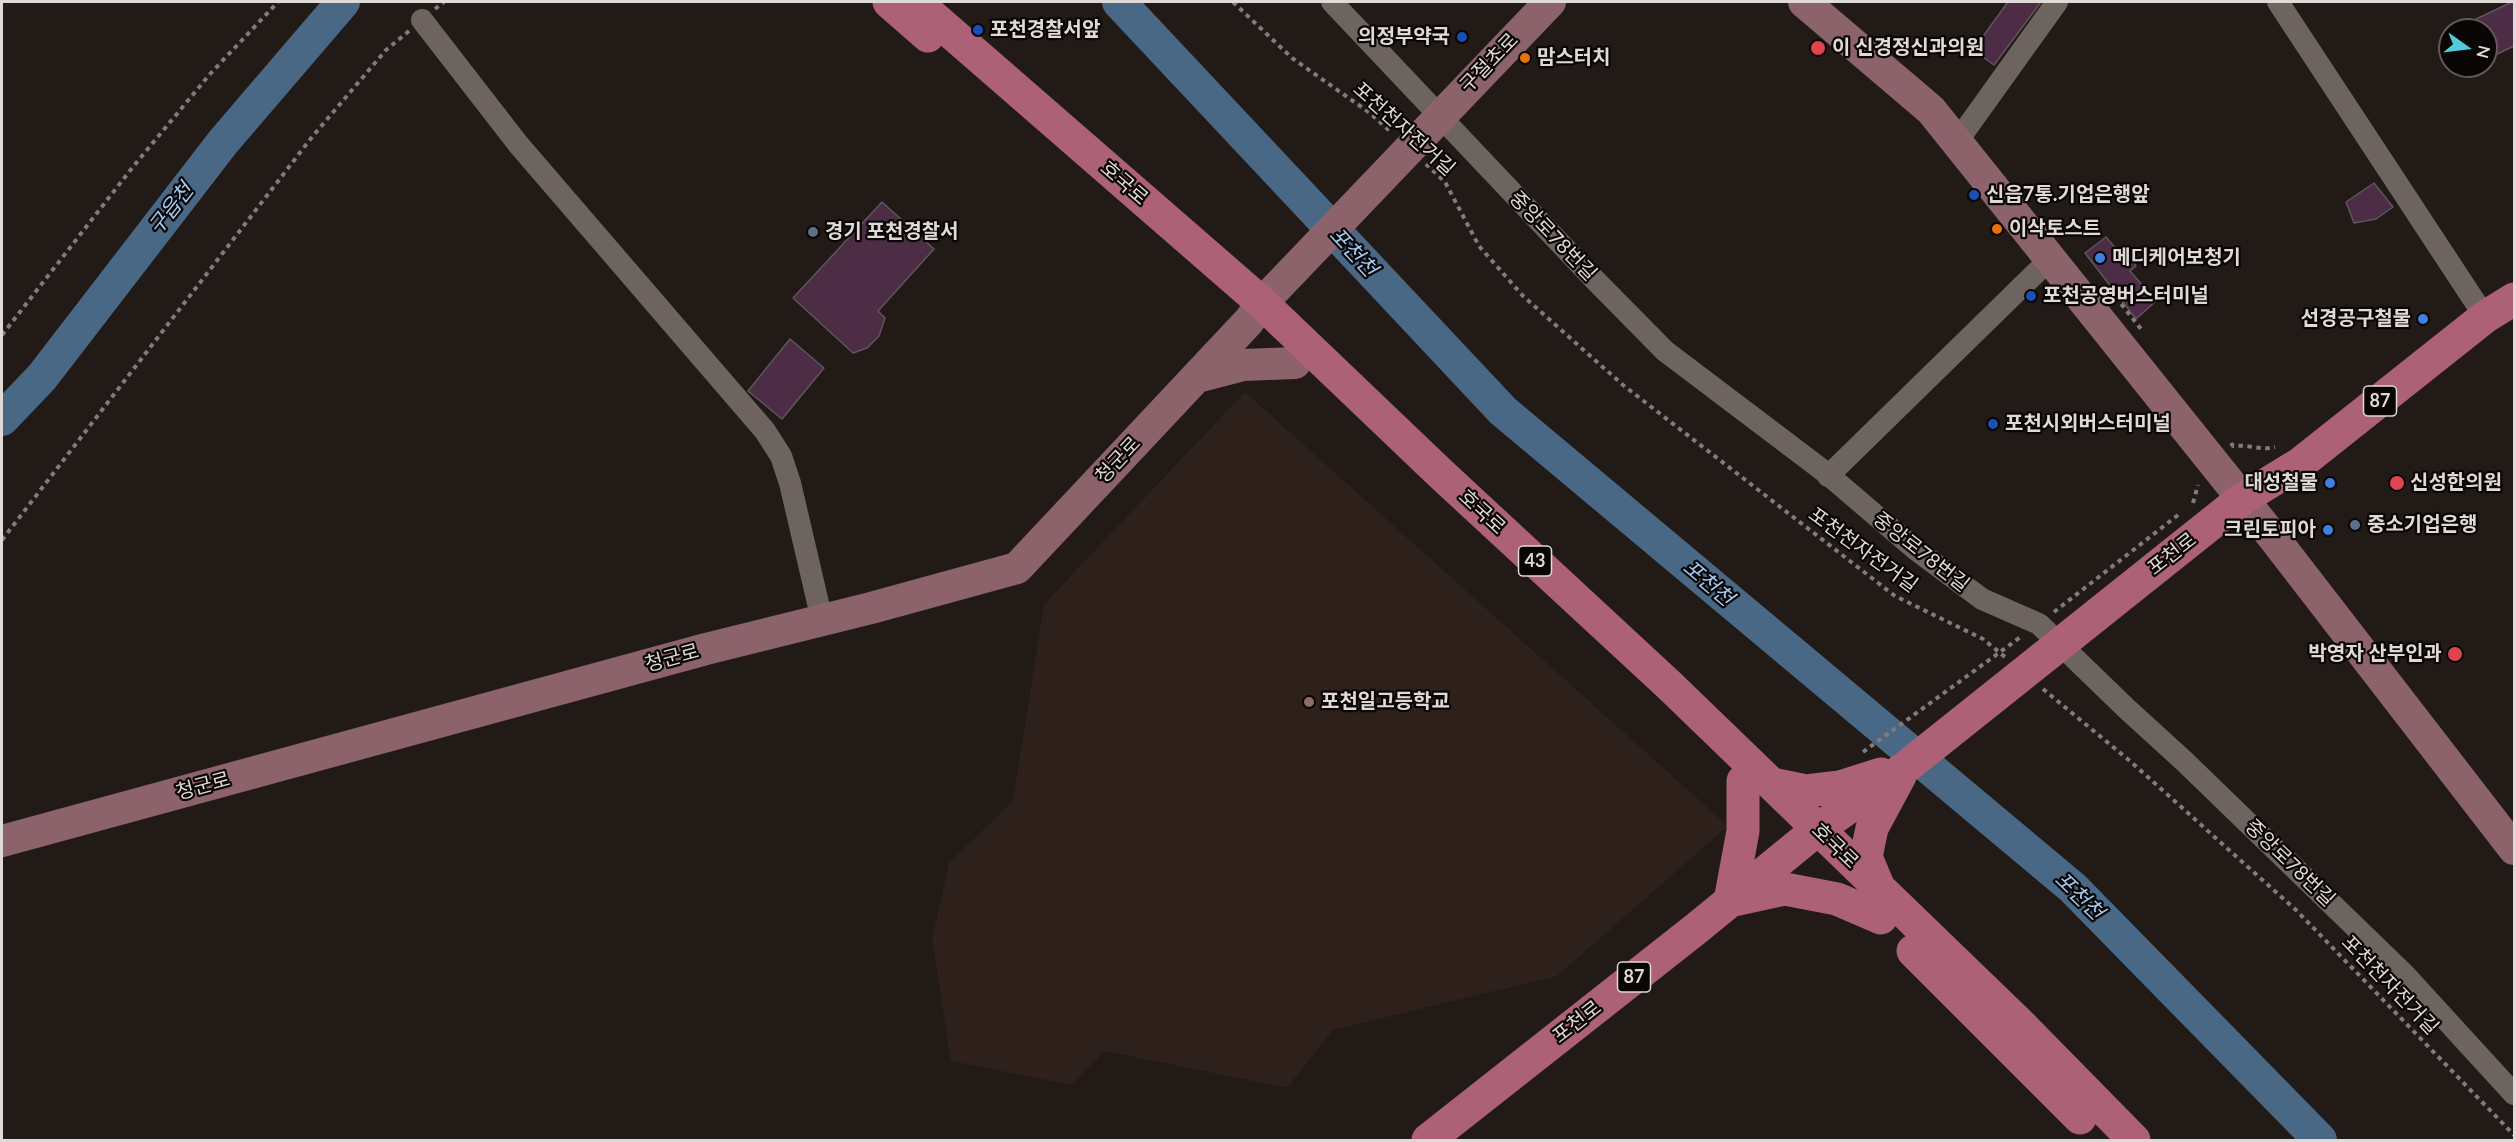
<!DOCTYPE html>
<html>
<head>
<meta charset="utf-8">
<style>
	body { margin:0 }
	#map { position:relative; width:2516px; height:1142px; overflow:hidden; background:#221a17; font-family:Lato,sans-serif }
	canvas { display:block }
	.frame { position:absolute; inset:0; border:3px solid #dfd9d7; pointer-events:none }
	.north { position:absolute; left:2438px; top:18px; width:60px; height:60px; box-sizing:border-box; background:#090605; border:2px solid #5f5a59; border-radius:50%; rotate:104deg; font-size:16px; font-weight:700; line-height:24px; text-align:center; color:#dfd9d7 }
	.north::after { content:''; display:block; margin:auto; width:21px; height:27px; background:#52cbd9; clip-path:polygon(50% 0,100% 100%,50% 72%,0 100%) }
</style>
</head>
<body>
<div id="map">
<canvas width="2516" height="1142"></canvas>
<div class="frame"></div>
<div class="north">N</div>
</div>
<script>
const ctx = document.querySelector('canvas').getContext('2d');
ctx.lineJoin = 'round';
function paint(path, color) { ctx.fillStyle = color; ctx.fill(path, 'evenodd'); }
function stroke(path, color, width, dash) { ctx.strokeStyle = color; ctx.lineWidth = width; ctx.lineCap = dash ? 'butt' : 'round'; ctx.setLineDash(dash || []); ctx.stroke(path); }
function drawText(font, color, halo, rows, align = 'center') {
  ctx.font = font + ' Lato,"Noto Sans KR",sans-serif'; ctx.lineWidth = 4.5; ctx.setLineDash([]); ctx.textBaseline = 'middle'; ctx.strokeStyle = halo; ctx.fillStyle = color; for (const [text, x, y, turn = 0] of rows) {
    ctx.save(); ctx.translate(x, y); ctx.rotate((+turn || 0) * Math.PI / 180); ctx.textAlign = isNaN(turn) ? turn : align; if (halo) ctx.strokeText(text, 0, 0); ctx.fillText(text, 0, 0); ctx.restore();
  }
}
const built = new Path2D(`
	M 1245,392 L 1728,826 L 1557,976 L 1333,1030 L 1287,1088 L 1105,1051 L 1072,1085 L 951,1061 L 932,939 L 949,863 L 1013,801 L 1044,604 Z`);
const river = new Path2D(`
	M 1119,2 L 1503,411 L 2073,888 L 2320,1140
	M 2,419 L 42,377 L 223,142 L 343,2`);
const building = new Path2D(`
	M 2008,2 L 2041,2 L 1994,65 L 1973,50 Z
	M 2512,2 L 2514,2 L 2514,46 L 2491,57 L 2486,46 L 2486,30 L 2453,30 Z
	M 2374,183 L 2393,207 L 2376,219 L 2354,223 L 2346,202 Z
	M 882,202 L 934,249 L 878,311 L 885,318 L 879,336 L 867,348 L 853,353 L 793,298 Z
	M 2106,237 L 2123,257 L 2127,254 L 2136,266 L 2130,271 L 2156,301 L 2136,319 L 2085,253 Z
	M 790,339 L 824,368 L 782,419 L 748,391 Z`);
const path = new Path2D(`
	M 1233,2 L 1292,58 L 1370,113 L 1392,133
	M 435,9 L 444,2
	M 1426,164 L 1445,182 L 1479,246 L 1523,296 L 1623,385 L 1895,596 L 1983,639 L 2005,657
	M 2110,290 L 2141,329
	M 2,335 L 132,168 L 210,74 L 278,2
	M 2231,443 L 2233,446 C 2248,444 2261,451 2275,447
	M 2193,503 L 2198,485
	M 2,540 L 312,137 L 386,50 L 409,31
	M 2054,612 L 2178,515
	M 2043,689 L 2130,761 L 2297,911 L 2514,1135
	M 1863,752 L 2022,636`);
const street = new Path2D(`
	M 1332,2 L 1594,279 L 1665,351 L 1825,472 L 1915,549 L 1982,599 L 2039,624 L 2127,709 L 2184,761 L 2405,975 L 2514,1094
	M 2278,2 L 2485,317
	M 422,20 L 518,144 L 765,431 L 781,456 L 790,483 L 822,620
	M 1956,143 L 2057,2
	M 1828,476 L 2050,259`);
const secondary = new Path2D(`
	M 1804,2 L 1931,110 L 2273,537 L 2514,849
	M 1197,377 L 1243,365 L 1295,363
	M 2,841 L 706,649 L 871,608 L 1017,568 L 1249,321 L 1262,303 L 1550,2`);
const primary = new Path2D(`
	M 889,2 L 928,36
	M 916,2 L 1262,303 L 1440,473 L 1669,685 L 2018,1022 L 2134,1140
	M 1743,781 L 1743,831 L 1730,901 L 1785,889 L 1837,899 L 1881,918
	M 1772,784 L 1806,791 L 1840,787 L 1881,774
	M 1879,888 L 1866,857 L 1872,828 L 1900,776
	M 1913,951 L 2080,1118
	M 1428,1140 L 1697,928 L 1818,829 L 1906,767 L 2242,499 L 2301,463 L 2485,317 L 2514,299`);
const markers = [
	[978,30,6,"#1a4fb4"],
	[1462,37,6,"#1a4fb4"],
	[1818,48,8,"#e0444e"],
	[1525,58,6,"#e8710a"],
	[1974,195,6,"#1a4fb4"],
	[1997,229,6,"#e8710a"],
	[813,232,6,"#5c6f8a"],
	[2100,258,6,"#3f7fe0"],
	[2031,296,6,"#1a4fb4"],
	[2423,319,6,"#3f7fe0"],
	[1993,424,6,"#1a4fb4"],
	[2330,483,6,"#3f7fe0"],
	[2397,483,8,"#e0444e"],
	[2355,525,6,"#5c6f8a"],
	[2328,530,6,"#3f7fe0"],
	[2455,654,8,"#e0444e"],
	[1309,702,6,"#8d6e63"]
];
const shields = [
	[2380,401,33],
	[1535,561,33],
	[1634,977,33]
];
const shieldNames = [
	["87",2380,401],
	["43",1535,561],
	["87",1634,977]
];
const poiNames = [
	["포천경찰서앞",990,30],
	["의정부약국",1450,37,"right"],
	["이 신경정신과의원",1832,48],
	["맘스터치",1537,58],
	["신읍7통.기업은행앞",1986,195],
	["이삭토스트",2009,229],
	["경기 포천경찰서",825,232],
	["메디케어보청기",2112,258],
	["포천공영버스터미널",2043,296],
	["선경공구철물",2411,319,"right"],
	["포천시외버스터미널",2005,424],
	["대성철물",2318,483,"right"],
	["신성한의원",2410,483],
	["중소기업은행",2367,525],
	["크린토피아",2316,530,"right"],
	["박영자 산부인과",2442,654,"right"],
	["포천일고등학교",1321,702]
];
const streetNames = [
	["구절초로",1489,63,-46],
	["포천천자전거길",1404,129,42],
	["호국로",1124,183,41],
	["중앙로78번길",1553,236,46],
	["청군로",1118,460,-47],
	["호국로",1482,512,43],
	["포천천자전거길",1863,550,36],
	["중앙로78번길",1921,552,38],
	["포천로",2172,554,-38],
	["청군로",672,658,-15],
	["청군로",203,786,-15],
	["호국로",1835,846,44],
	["중앙로78번길",2290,863,44],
	["포천천자전거길",2390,985,46],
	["포천로",1577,1022,-38]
];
const waterNames = [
	["구읍천",171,209,-52],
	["포천천",1353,252,47],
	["포천천",1708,583,40],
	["포천천",2079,896,44]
];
paint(built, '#2e201b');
stroke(river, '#496886', 34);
paint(building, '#4d2c46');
stroke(building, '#5e565c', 1.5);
stroke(path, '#827b79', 4, [4.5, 4.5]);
stroke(street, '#6d635f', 22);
stroke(secondary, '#8c626b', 32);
stroke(primary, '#ac6177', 33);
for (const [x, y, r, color] of markers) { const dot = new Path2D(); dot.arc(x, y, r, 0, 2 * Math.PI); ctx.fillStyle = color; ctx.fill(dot); stroke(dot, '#090605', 2); }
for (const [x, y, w] of shields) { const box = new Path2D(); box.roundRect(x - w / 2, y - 15, w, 30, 4.5); ctx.fillStyle = '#090605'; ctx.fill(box); stroke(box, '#dfd9d7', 1.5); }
drawText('bold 18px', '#dfd9d7', null, shieldNames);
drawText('bold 20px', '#dfd9d7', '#090605', poiNames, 'left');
drawText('20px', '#dfd9d7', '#090605', streetNames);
drawText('italic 21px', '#a2ccf5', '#090605', waterNames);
</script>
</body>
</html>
